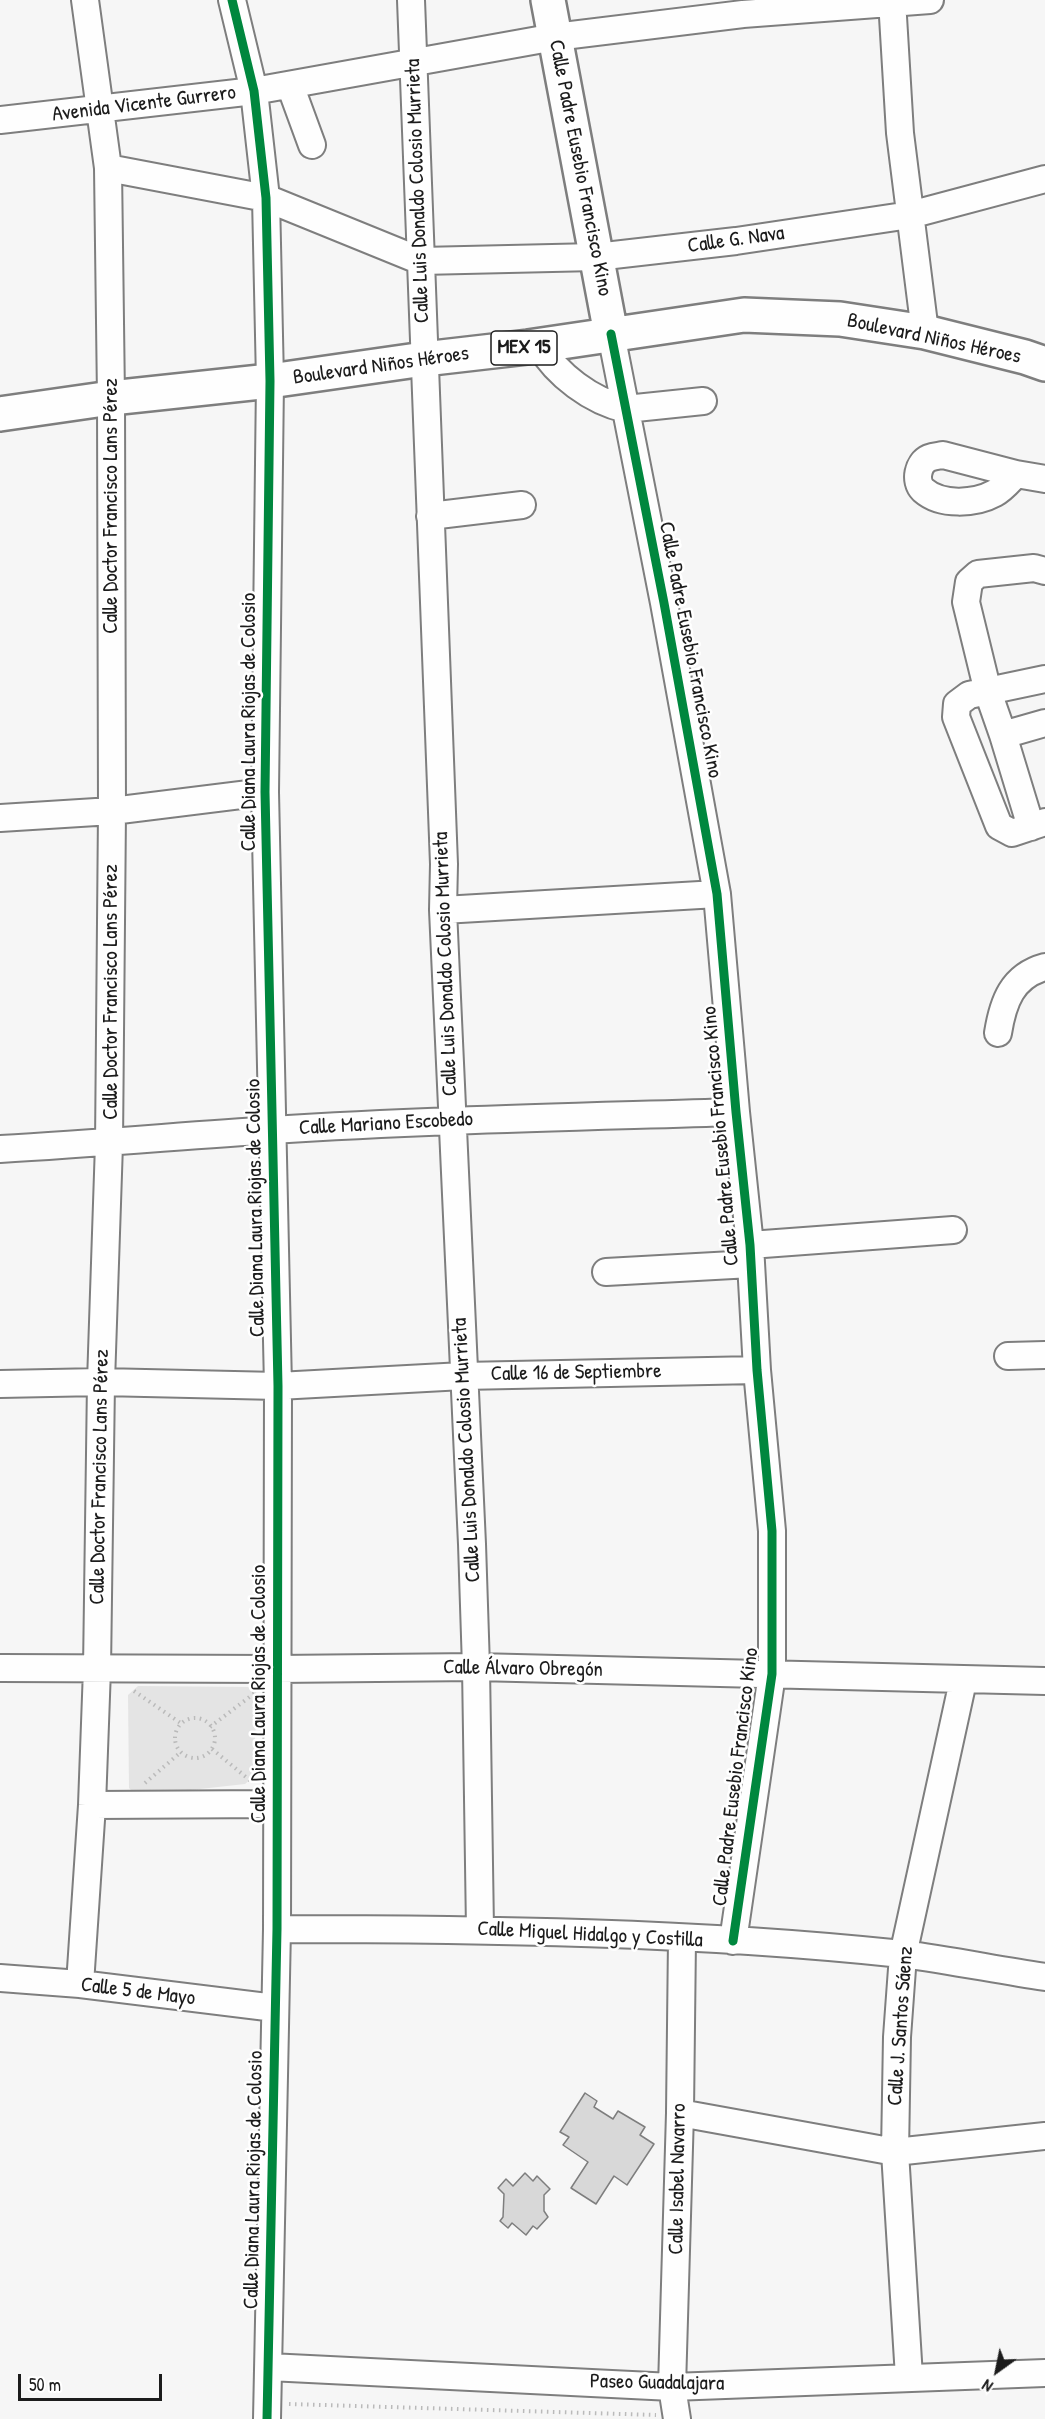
<!DOCTYPE html>
<html>
<head>
<meta charset="utf-8">
<style>
	body { margin:0 }
	#map { position:relative; width:1045px; height:2419px; overflow:hidden; background:#f6f6f6; font-family:"Patrick Hand",sans-serif }
	canvas { display:block }
	.north { position:absolute; left:967px; top:2341px; width:60px; height:60px; -webkit-text-stroke:4px #fff; paint-order:stroke; rotate:213deg; font-size:16px; font-weight:700; line-height:24px; text-align:center; color:#1c1c1c }
	.north::after { content:''; display:block; margin:auto; width:21px; height:27px; background:#1c1c1c; clip-path:polygon(50% 0,100% 100%,50% 72%,0 100%) }
	.scale { position:absolute; left:18px; top:2374px; width:144px; height:27px; box-sizing:border-box; border:3px solid #1c1c1c; border-top:0; padding-left:8px; font-size:18px; line-height:21px; white-space:nowrap; color:#1c1c1c; -webkit-text-stroke:4px #fff; paint-order:stroke }
</style>
</head>
<body>
<div id="map">
<canvas width="1045" height="2419"></canvas>
<div class="north">N</div>
<div class="scale">50 m</div>
</div>
<script>
const ctx = document.querySelector('canvas').getContext('2d');
ctx.lineJoin = 'round';
function paint(path, color) { ctx.fillStyle = color; ctx.fill(path, 'evenodd'); }
function stroke(path, color, width, dash) { ctx.strokeStyle = color; ctx.lineWidth = width; ctx.lineCap = dash ? 'butt' : 'round'; ctx.setLineDash(dash || []); ctx.stroke(path); }
function drawText(font, color, halo, rows, align = 'center') {
  ctx.font = font + ' "Patrick Hand",sans-serif'; ctx.lineWidth = 5; ctx.setLineDash([]); ctx.textBaseline = 'middle'; ctx.strokeStyle = halo; ctx.fillStyle = color; for (const [text, x, y, turn = 0] of rows) {
    ctx.save(); ctx.translate(x, y); ctx.rotate((+turn || 0) * Math.PI / 180); ctx.textAlign = isNaN(turn) ? turn : align; if (halo) ctx.strokeText(text, 0, 0); ctx.fillText(text, 0, 0); ctx.restore();
  }
}
const green = new Path2D(`
	M 138,1686 L 254,1687 L 258,1697 L 252,1778 L 245,1784 L 137,1796 L 129,1788 L 128,1695 Z`);
const building = new Path2D(`
	M 585,2093 L 597,2101 L 594,2107 L 613,2119 L 618,2111 L 645,2127 L 640,2135 L 654,2144 L 627,2185 L 614,2176 L 596,2204 L 571,2188 L 588,2162 L 563,2145 L 569,2137 L 560,2132 Z
	M 525,2173 L 533,2181 L 537,2176 L 550,2189 L 544,2195 L 544,2211 L 548,2217 L 537,2229 L 533,2226 L 526,2235 L 512,2223 L 508,2228 L 500,2221 L 503,2217 L 504,2194 L 498,2188 L 506,2179 L 513,2186 Z`);
const path = new Path2D(`
	M 134,1691 L 182,1724
	M175 1738a20 20 0 1 1 40 0a20 20 0 1 1-40 0Z
	M 210,1727 L 256,1692
	M 212,1749 L 252,1782
	M 145,1783 L 181,1752
	M 289,2404 L 656,2415`);
const minor = new Path2D(`
	M 232,0 L 254,91 L 266,198 L 270,381 L 265,792 L 278,1386 L 277,1929 L 267,2419
	M 411,0 L 444,864 L 443,910 L 472,1544 L 476,1667 L 480,1929
	M 892,0 L 900,133 L 925,332
	M 290,85 L 312,145
	M 0,120 L 254,91 L 555,37 L 743,14 L 930,0
	M 108,168 L 266,198 L 421,261 L 596,257 L 736,241 L 910,215 L 1045,179
	M 611,334 L 664,603 L 717,894 L 736,1112 L 750,1245 L 757,1370 L 772,1531 L 772,1674 L 733,1941
	M 539,345 C 557,375 591,401 626,409 L 703,401
	M 1016,474 C 1010,480 1003,489 995,493 C 975,504 941,506 923,490 C 914,481 918,463 929,458 C 934,456 938,456 943,455 L 1016,474 L 1045,479
	M 430,516 L 522,505
	M 1045,679 L 969,695 L 957,704 L 956,717 L 999,826 L 1012,833 L 1045,822
	M 1003,735 L 1045,723
	M 0,818 L 112,811 L 265,792
	M 1031,827 L 1003,735 L 988,692 L 966,602 L 969,582 L 978,574 L 1034,568 L 1045,571
	M 443,910 L 717,894
	M 998,1033 C 1003,1002 1012,976 1045,967
	M 0,1149 C 91,1144 181,1136 272,1130 C 427,1120 581,1117 736,1112
	M 750,1245 L 953,1230
	M 606,1272 L 751,1264
	M 1008,1356 L 1045,1355
	M 0,1384 L 101,1382 L 278,1386 L 463,1376 L 757,1370
	M 0,1668 L 277,1669 L 476,1667 L 1045,1681
	M 92,1805 L 277,1804
	M 277,1929 C 485,1929 695,1932 902,1954 C 950,1960 997,1970 1045,1977
	M 0,1978 L 80,1984 L 275,2008
	M 80,1984 L 92,1805 L 97,1669 L 101,1382 L 109,1144 L 112,811 L 111,398 L 108,168 L 85,0
	M 680,2113 L 895,2152 L 1045,2136
	M 269,2367 L 672,2387 L 1045,2373
	M 909,2377 L 895,2152 L 897,2037 L 903,1955 L 963,1681
	M 677,2419 L 672,2387 L 680,2113 L 682,1939`);
const major = new Path2D(`
	M 548,0 L 611,334
	M 0,414 L 111,398 L 270,381 L 424,359 L 528,347 L 744,315 L 840,319 L 925,332 L 1025,357 L 1045,364`);
const cycleway = new Path2D(`
	M 232,0 L 254,91 L 266,198 L 270,381 L 265,792 L 278,1386 L 277,1929 L 267,2419
	M 611,334 L 664,603 L 717,894 L 736,1112 L 750,1245 L 757,1370 L 772,1531 L 772,1674 L 733,1941`);
const shields = [
	[524,348,66]
];
const shieldNames = [
	["MEX 15",524,348]
];
const streetNames = [
	["Avenida Vicente Gurrero",144,104,-7],
	["Calle Padre Eusebio Francisco Kino",580,168,79],
	["Calle Luis Donaldo Colosio Murrieta",418,191,-92],
	["Calle G. Nava",736,240,-8],
	["Boulevard Niños Héroes",934,339,12],
	["Boulevard Niños Héroes",381,366,-8],
	["Calle Doctor Francisco Lans Pérez",111,506,-90],
	["Calle Padre Eusebio Francisco Kino",690,650,79],
	["Calle Diana Laura Riojas de Colosio",249,722,-90],
	["Calle Luis Donaldo Colosio Murrieta",446,964,-92],
	["Calle Doctor Francisco Lans Pérez",111,992,-90],
	["Calle Mariano Escobedo",386,1124,-3],
	["Calle Padre Eusebio Francisco Kino",721,1136,-95],
	["Calle Diana Laura Riojas de Colosio",256,1208,-91],
	["Calle 16 de Septiembre",576,1373,-1],
	["Calle Luis Donaldo Colosio Murrieta",467,1450,-93],
	["Calle Doctor Francisco Lans Pérez",100,1477,-89],
	["Calle Álvaro Obregón",523,1669,1],
	["Calle Diana Laura Riojas de Colosio",259,1694,-90],
	["Calle Padre Eusebio Francisco Kino",736,1777,-83],
	["Calle Miguel Hidalgo y Costilla",590,1935,3],
	["Calle 5 de Mayo",138,1992,7],
	["Calle J. Santos Sáenz",901,2026,-86],
	["Calle Isabel Navarro",678,2179,-89],
	["Calle Diana Laura Riojas de Colosio",254,2180,-89],
	["Paseo Guadalajara",657,2383,1]
];
paint(green, '#e4e4e4');
paint(building, '#d8d8d8');
stroke(building, '#7e7e7e', 1.5);
stroke(minor, '#7e7e7e', 30);
stroke(major, '#7e7e7e', 38);
stroke(path, '#bababa', 4, [1.5, 4.5]);
stroke(minor, '#fefefe', 26);
stroke(major, '#fefefe', 33);
stroke(cycleway, '#00873e', 9);
for (const [x, y, w] of shields) { const box = new Path2D(); box.roundRect(x - w / 2, y - 17, w, 34, 4.5); ctx.fillStyle = '#fff'; ctx.fill(box); stroke(box, '#1c1c1c', 1.5); }
drawText('bold 20px', '#1c1c1c', null, shieldNames);
drawText('21px', '#1c1c1c', '#fff', streetNames);
</script>
</body>
</html>
